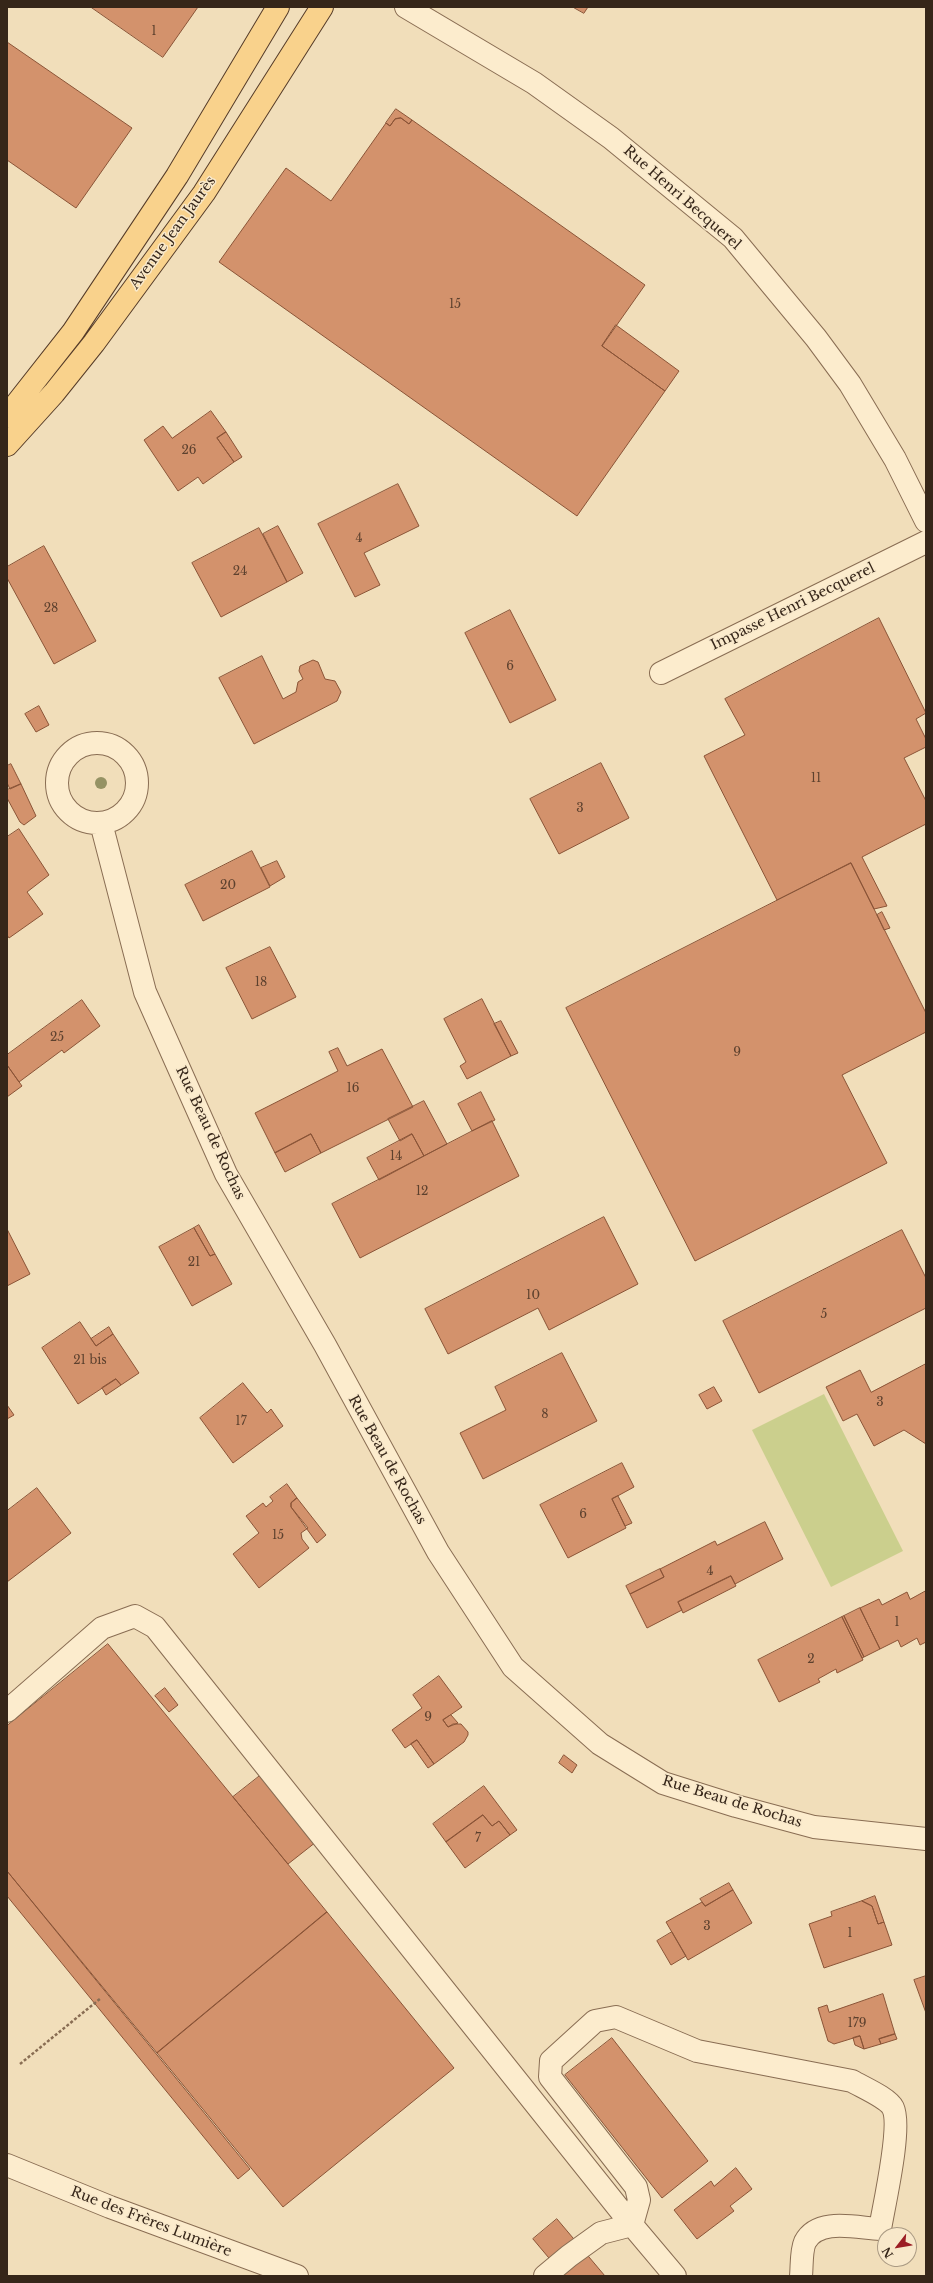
<!DOCTYPE html>
<html>
<head>
<meta charset="utf-8">
<style>
	body { margin:0 }
	#map { position:relative; width:933px; height:2283px; overflow:hidden; background:#f1deba; font-family:"Libre Baskerville",serif }
	canvas { display:block }
	.frame { position:absolute; inset:0; border:8px solid #362619; pointer-events:none }
	.north { position:absolute; left:877px; top:2227px; width:40px; height:40px; box-sizing:border-box; background:#f8e8ca; border:1px solid #aa9a83; border-radius:50%; rotate:239deg; font-size:11px; font-weight:700; line-height:16px; text-align:center; color:#362619 }
	.north::after { content:''; display:block; margin:auto; width:14px; height:18px; background:#9c1e25; clip-path:polygon(50% 0,100% 100%,50% 72%,0 100%) }
</style>
</head>
<body>
<div id="map">
<canvas width="933" height="2283"></canvas>
<div class="frame"></div>
<div class="north">N</div>
</div>
<script>
const ctx = document.querySelector('canvas').getContext('2d');
ctx.lineJoin = 'round';
function paint(path, color) { ctx.fillStyle = color; ctx.fill(path, 'evenodd'); }
function stroke(path, color, width, dash) { ctx.strokeStyle = color; ctx.lineWidth = width; ctx.lineCap = dash ? 'butt' : 'round'; ctx.setLineDash(dash || []); ctx.stroke(path); }
function drawText(font, color, halo, rows, align = 'center') {
  ctx.font = font + ' "Libre Baskerville",serif'; ctx.lineWidth = 3; ctx.setLineDash([]); ctx.textBaseline = 'middle'; ctx.strokeStyle = halo; ctx.fillStyle = color; for (const [text, x, y, turn = 0] of rows) {
    ctx.save(); ctx.translate(x, y); ctx.rotate((+turn || 0) * Math.PI / 180); ctx.textAlign = isNaN(turn) ? turn : align; if (halo) ctx.strokeText(text, 0, 0); ctx.fillText(text, 0, 0); ctx.restore();
  }
}
const green = new Path2D(`
	M 824,1394 L 903,1551 L 831,1587 L 752,1430 Z`);
const building = new Path2D(`
	M 91,7 L 198,7 L 163,57 Z
	M 573,7 L 588,7 L 584,13 Z
	M 7,42 L 132,128 L 76,208 L 7,160 Z
	M 396,109 L 412,120 L 409,124 L 401,118 L 395,119 L 390,126 L 386,123 Z
	M 401,118 L 409,124 L 412,120 L 645,285 L 602,346 L 665,391 L 577,516 L 219,262 L 286,168 L 331,201 L 386,123 L 390,126 L 395,119 Z
	M 616,325 L 679,371 L 665,391 L 602,346 Z
	M 211,411 L 226,432 L 217,438 L 234,462 L 203,484 L 198,477 L 178,491 L 144,440 L 163,426 L 172,438 Z
	M 226,432 L 242,457 L 234,462 L 217,438 Z
	M 398,484 L 419,526 L 364,553 L 380,585 L 355,597 L 318,524 Z
	M 278,526 L 303,573 L 287,582 L 263,534 Z
	M 259,528 L 287,582 L 221,617 L 192,563 Z
	M 44,546 L 96,641 L 54,664 L 7,578 L 7,567 Z
	M 510,610 L 556,700 L 510,723 L 465,633 Z
	M 879,618 L 926,713 L 916,719 L 926,739 L 926,747 L 904,758 L 926,801 L 926,824 L 862,857 L 887,906 L 874,909 L 851,863 L 777,900 L 704,756 L 745,735 L 725,699 Z
	M 262,656 L 283,699 L 296,692 L 298,682 L 303,679 L 299,671 L 300,666 L 313,660 L 318,662 L 325,679 L 335,681 L 341,692 L 337,701 L 254,744 L 219,678 Z
	M 39,706 L 49,725 L 36,732 L 25,714 Z
	M 601,763 L 629,818 L 559,854 L 530,799 Z
	M 11,764 L 21,784 L 10,789 L 7,783 L 7,766 Z
	M 21,784 L 36,816 L 24,825 L 20,822 L 7,798 L 7,790 Z
	M 19,829 L 49,875 L 27,892 L 43,914 L 9,938 L 7,935 L 7,837 Z
	M 252,851 L 270,887 L 203,921 L 185,885 Z
	M 277,861 L 285,877 L 270,886 L 261,868 Z
	M 851,863 L 926,1013 L 926,1032 L 842,1075 L 887,1163 L 695,1261 L 566,1008 Z
	M 882,912 L 890,928 L 884,930 L 877,915 Z
	M 270,947 L 296,997 L 252,1019 L 226,968 Z
	M 482,999 L 511,1056 L 467,1079 L 460,1066 L 466,1062 L 444,1019 Z
	M 82,1000 L 100,1026 L 64,1053 L 62,1050 L 19,1082 L 7,1065 L 7,1055 Z
	M 501,1021 L 518,1053 L 511,1056 L 494,1024 Z
	M 338,1048 L 347,1066 L 382,1049 L 413,1107 L 321,1153 L 311,1134 L 275,1153 L 255,1113 L 338,1071 L 329,1052 Z
	M 7,1065 L 22,1086 L 7,1097 Z
	M 481,1092 L 495,1120 L 472,1131 L 458,1104 Z
	M 424,1101 L 447,1144 L 424,1156 L 412,1134 L 400,1141 L 388,1119 Z
	M 492,1121 L 519,1176 L 360,1258 L 332,1204 Z
	M 311,1134 L 321,1153 L 285,1172 L 275,1153 Z
	M 412,1134 L 424,1156 L 379,1180 L 367,1158 Z
	M 604,1217 L 638,1284 L 549,1330 L 538,1308 L 448,1354 L 425,1309 Z
	M 199,1225 L 215,1254 L 210,1256 L 194,1228 Z
	M 194,1228 L 210,1256 L 215,1254 L 232,1284 L 192,1306 L 159,1247 Z
	M 7,1229 L 30,1274 L 7,1286 Z
	M 902,1230 L 926,1278 L 926,1308 L 759,1393 L 723,1321 Z
	M 80,1322 L 96,1346 L 113,1334 L 139,1373 L 121,1385 L 116,1379 L 78,1404 L 42,1348 Z
	M 109,1327 L 113,1334 L 96,1346 L 91,1339 Z
	M 562,1353 L 597,1421 L 483,1479 L 460,1433 L 506,1410 L 495,1387 Z
	M 926,1364 L 926,1444 L 904,1430 L 874,1446 L 857,1414 L 843,1421 L 826,1387 L 860,1370 L 871,1392 Z
	M 116,1379 L 121,1385 L 106,1395 L 102,1388 Z
	M 243,1383 L 267,1413 L 271,1409 L 283,1426 L 233,1463 L 200,1418 Z
	M 714,1387 L 722,1401 L 707,1409 L 699,1395 Z
	M 7,1405 L 14,1415 L 7,1419 Z
	M 622,1463 L 634,1487 L 612,1499 L 626,1528 L 568,1558 L 540,1505 Z
	M 287,1484 L 297,1498 L 291,1503 L 291,1507 L 308,1528 L 301,1533 L 302,1539 L 309,1548 L 259,1588 L 233,1554 L 259,1533 L 246,1516 L 263,1503 L 266,1507 L 273,1501 L 270,1497 Z
	M 37,1488 L 71,1533 L 7,1582 L 7,1511 Z
	M 618,1496 L 632,1523 L 625,1526 L 612,1499 Z
	M 297,1498 L 326,1535 L 317,1543 L 291,1507 L 291,1503 Z
	M 765,1522 L 783,1559 L 735,1584 L 731,1576 L 678,1602 L 682,1610 L 647,1628 L 630,1594 L 664,1577 L 660,1569 L 715,1541 L 717,1545 Z
	M 660,1569 L 664,1577 L 630,1594 L 626,1586 Z
	M 731,1576 L 736,1586 L 683,1613 L 678,1602 Z
	M 926,1591 L 926,1642 L 920,1645 L 917,1638 L 901,1647 L 898,1640 L 880,1649 L 860,1608 L 879,1599 L 882,1605 L 907,1592 L 910,1599 Z
	M 860,1608 L 880,1649 L 864,1657 L 844,1616 Z
	M 844,1616 L 864,1657 L 862,1658 L 842,1617 Z
	M 842,1617 L 863,1660 L 837,1673 L 836,1669 L 818,1679 L 820,1682 L 779,1702 L 758,1660 Z
	M 108,1644 L 327,1912 L 157,2053 L 7,1871 L 7,1726 Z
	M 439,1676 L 462,1707 L 443,1720 L 448,1727 L 453,1724 L 461,1724 L 468,1732 L 468,1735 L 464,1742 L 434,1764 L 417,1740 L 405,1748 L 392,1730 L 422,1708 L 413,1695 Z
	M 165,1688 L 178,1705 L 169,1712 L 155,1696 Z
	M 451,1715 L 458,1723 L 448,1727 L 443,1720 Z
	M 417,1740 L 434,1764 L 428,1768 L 411,1744 Z
	M 564,1755 L 577,1765 L 572,1773 L 559,1763 Z
	M 261,1775 L 316,1842 L 288,1864 L 233,1797 Z
	M 484,1786 L 517,1830 L 510,1835 L 499,1821 L 492,1826 L 483,1815 L 446,1842 L 433,1824 Z
	M 483,1815 L 492,1826 L 499,1821 L 510,1835 L 465,1868 L 446,1842 Z
	M 7,1871 L 250,2169 L 238,2179 L 7,1896 Z
	M 729,1883 L 733,1890 L 705,1906 L 700,1899 Z
	M 733,1890 L 752,1923 L 688,1960 L 666,1922 L 702,1902 L 705,1906 Z
	M 875,1896 L 884,1922 L 878,1924 L 872,1906 L 862,1901 Z
	M 862,1901 L 872,1906 L 878,1924 L 884,1922 L 892,1945 L 824,1968 L 809,1924 L 832,1916 L 831,1912 Z
	M 327,1912 L 454,2068 L 283,2207 L 157,2053 Z
	M 672,1932 L 686,1956 L 671,1965 L 657,1941 Z
	M 926,1976 L 926,2013 L 914,1980 Z
	M 883,1994 L 895,2034 L 879,2039 L 881,2044 L 864,2049 L 860,2036 L 834,2044 L 828,2041 L 818,2008 L 827,2005 L 829,2012 Z
	M 895,2034 L 897,2039 L 881,2044 L 879,2039 Z
	M 860,2036 L 864,2049 L 855,2045 L 853,2038 Z
	M 612,2038 L 708,2161 L 662,2198 L 565,2075 Z
	M 736,2168 L 752,2189 L 730,2206 L 734,2211 L 697,2239 L 674,2210 L 711,2181 L 714,2186 Z
	M 557,2219 L 605,2276 L 564,2276 L 533,2239 Z`);
const path = new Path2D(`
	M 20,2064 L 101,1998`);
const minor = new Path2D(`
	M 406,7 L 534,83 L 611,138 L 733,238 L 816,338 L 850,384 L 895,459 L 926,521
	M 661,673 L 926,542
	M57 783a40 40 0 1 1 80 0a40 40 0 1 1-80 0Z
	M 101,823 L 145,992 L 226,1174 L 325,1345 L 438,1552 L 513,1667 L 600,1744 L 663,1783 L 736,1806 L 814,1827 L 926,1839
	M 7,1711 L 102,1628 L 135,1616 L 155,1627 L 632,2225
	M 7,2165 L 110,2207 L 297,2276
	M 632,2225 L 639,2200 L 636,2187 L 550,2077 L 551,2061 L 595,2021 L 616,2017 L 697,2051 L 852,2081 C 862,2087 888,2098 893,2108 C 902,2127 884,2205 880,2229 C 857,2228 818,2217 805,2242 C 801,2251 802,2266 801,2276
	M 545,2276 L 569,2256 L 601,2233 L 632,2225 L 675,2276`);
const major = new Path2D(`
	M 7,416 L 73,332 L 177,176 L 278,7
	M 7,445 L 54,393 L 94,343 L 204,193 L 322,7`);
const trees = [
	[101,783]
];
const numberNames = [
	["1",154,32],
	["15",455,305],
	["26",189,451],
	["4",359,539],
	["24",240,572],
	["28",51,609],
	["6",510,667],
	["11",816,779],
	["3",580,809],
	["20",228,886],
	["18",261,983],
	["25",57,1038],
	["9",737,1053],
	["16",353,1089],
	["14",396,1157],
	["12",422,1192],
	["21",194,1263],
	["10",533,1296],
	["5",824,1315],
	["21 bis",90,1361],
	["3",880,1403],
	["8",545,1415],
	["17",241,1422],
	["6",583,1515],
	["15",278,1536],
	["4",710,1572],
	["1",897,1623],
	["2",811,1660],
	["9",428,1718],
	["7",478,1839],
	["3",707,1927],
	["1",850,1934],
	["179",857,2024]
];
const streetNames = [
	["Rue Henri Becquerel",682,198,41],
	["Avenue Jean Jaurès",173,233,-54],
	["Impasse Henri Becquerel",793,607,-26],
	["Rue Beau de Rochas",210,1133,65],
	["Rue Beau de Rochas",387,1460,61],
	["Rue Beau de Rochas",732,1802,17],
	["Rue des Frères Lumière",151,2222,21]
];
paint(green, '#cbcf8d');
paint(building, '#d3926c');
stroke(building, '#8a5437', 1);
stroke(minor, '#896d53', 24);
stroke(major, '#553b28', 24);
stroke(path, '#896d53', 2.5, [3, 2]);
stroke(minor, '#fceccd', 22);
stroke(major, '#f9d28c', 22);
ctx.fillStyle = '#959264';
for (const [x, y] of trees) { ctx.beginPath(); ctx.arc(x, y, 6, 0, 2 * Math.PI); ctx.fill(); }
drawText('12px', '#5d412e', null, numberNames);
drawText('14px', '#362619', '#f8e8ca', streetNames);
</script>
</body>
</html>
